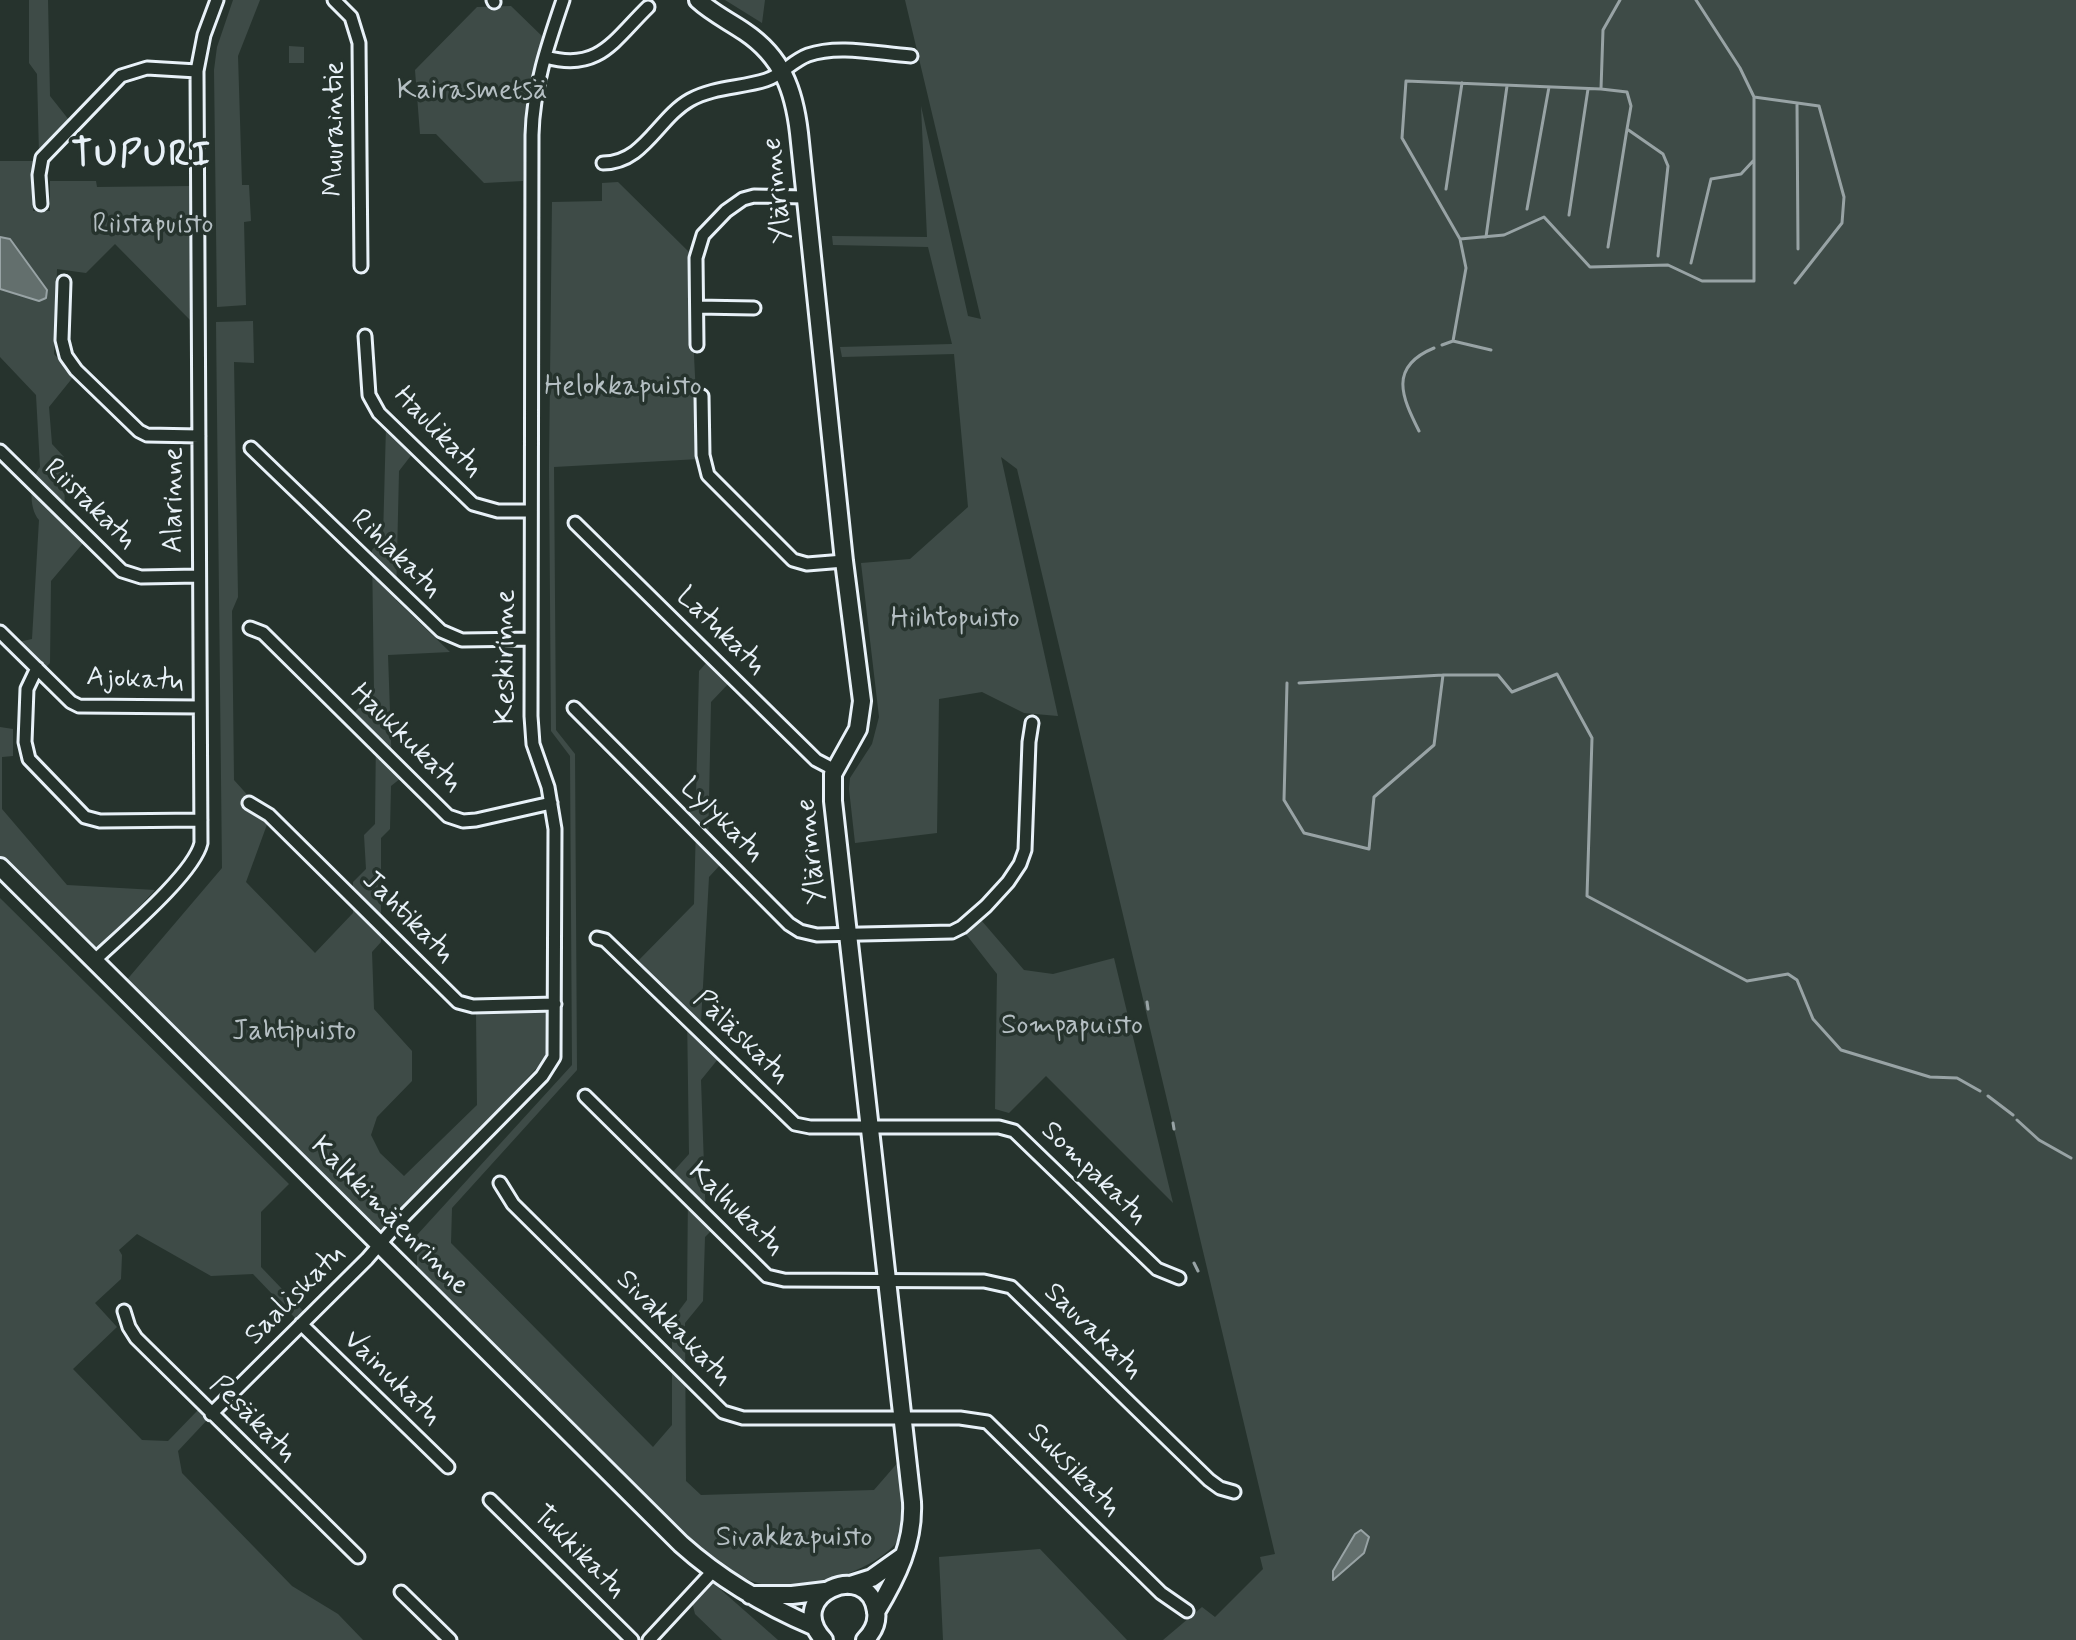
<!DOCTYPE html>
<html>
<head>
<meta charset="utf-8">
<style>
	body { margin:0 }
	canvas { display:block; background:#26332d }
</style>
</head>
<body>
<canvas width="2076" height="1640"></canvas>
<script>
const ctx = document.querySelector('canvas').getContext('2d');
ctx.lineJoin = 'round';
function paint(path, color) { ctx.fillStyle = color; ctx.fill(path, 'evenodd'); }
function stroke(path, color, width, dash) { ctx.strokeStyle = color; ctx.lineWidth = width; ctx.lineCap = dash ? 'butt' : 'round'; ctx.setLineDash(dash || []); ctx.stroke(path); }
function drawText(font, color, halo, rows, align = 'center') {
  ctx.font = font + ' Mynerve,sans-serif'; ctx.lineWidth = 7; ctx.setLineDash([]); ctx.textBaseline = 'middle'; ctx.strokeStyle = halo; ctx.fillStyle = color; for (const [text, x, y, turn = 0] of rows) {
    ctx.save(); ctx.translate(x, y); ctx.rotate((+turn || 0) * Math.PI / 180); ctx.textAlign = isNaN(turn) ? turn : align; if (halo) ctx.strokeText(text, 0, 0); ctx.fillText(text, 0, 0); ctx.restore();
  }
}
const green = new Path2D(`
	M 29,0 L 48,0 L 50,96 L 69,120 L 39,154 L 37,74 L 29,63 Z
	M 233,0 L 260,0 L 238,56 L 242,185 L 249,185 L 251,221 L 244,222 L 246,305 L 217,307 L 214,70 L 217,47 Z
	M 725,0 L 765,0 L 762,23 Z
	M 905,0 L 2076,0 L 2076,1640 L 1163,1640 L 1202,1607 L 1215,1617 L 1263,1569 L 1260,1557 L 1275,1554 L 1017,469 L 1001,457 L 1058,716 L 1024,713 L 982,692 L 939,699 L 937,833 L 855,843 L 849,789 L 850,778 L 872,744 L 879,717 L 861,563 L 910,559 L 968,507 L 954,354 L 842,357 L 840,347 L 952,344 L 928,247 L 833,245 L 832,236 L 927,237 L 921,106 L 968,316 L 981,319 Z
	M 511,6 L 546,40 L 531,80 L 526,105 L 523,181 L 484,183 L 436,134 L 420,134 L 415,70 L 477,7 Z
	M 289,46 L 304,47 L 304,63 L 289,63 Z
	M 0,161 L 33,161 L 33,211 L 50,211 L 50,181 L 96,181 L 97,187 L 192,186 L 191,321 L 115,244 L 86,273 L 57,269 L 54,354 L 74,376 L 49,407 L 52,444 L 64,457 L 65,523 L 84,542 L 51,581 L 50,663 L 45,668 L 19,642 L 32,639 L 39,520 C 28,507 30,480 40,467 L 36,395 L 0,357 Z
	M 618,182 L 689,252 L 699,459 L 554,467 L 556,730 L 575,754 L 577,1070 L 452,1208 L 451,1243 L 653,1447 L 672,1425 L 672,1320 L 687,1300 L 688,1192 L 672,1173 L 689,1154 L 687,1012 L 636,963 L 694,904 L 696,823 L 684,811 L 696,797 L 699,671 L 709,660 L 730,682 L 711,702 L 708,849 L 721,864 L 709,877 L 700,1040 L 718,1059 L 701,1080 L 706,1224 L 712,1230 L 705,1237 L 703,1301 L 685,1323 L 686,1481 L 701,1495 L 874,1490 L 900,1460 C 903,1481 913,1513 903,1533 C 882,1574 791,1596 751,1581 C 736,1576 721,1565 707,1558 L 417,1270 L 417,1235 L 572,1065 L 570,756 L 551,731 L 549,467 L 552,202 L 602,201 L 602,183 Z
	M 253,321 L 254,363 L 234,362 L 238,597 L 232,611 L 234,780 L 269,819 L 246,882 L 315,953 L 353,913 L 353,882 L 366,869 L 364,835 L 375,824 L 376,734 L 355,712 L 374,691 L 372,550 L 383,538 L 386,426 L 413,453 L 399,471 L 396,600 L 450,652 L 388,655 L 392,769 L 401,778 L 391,786 L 390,829 L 381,838 L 381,942 L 372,952 L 374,1009 L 412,1051 L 412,1081 L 377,1117 L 371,1135 L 380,1153 L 404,1176 L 477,1105 L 476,1012 L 550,1007 L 546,1058 L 389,1225 L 380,1229 L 373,1226 L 125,982 L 222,868 L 216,322 Z
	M 0,727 L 13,729 L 13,756 L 2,757 L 2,809 L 67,885 L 155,890 L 103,946 L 96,947 L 85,942 L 0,859 Z
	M 0,898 L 289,1184 L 261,1212 L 261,1267 L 305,1313 L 297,1320 L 253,1274 L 211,1276 L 137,1234 L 119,1250 L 122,1255 L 121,1279 L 95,1303 L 117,1327 L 73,1369 L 142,1440 L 168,1441 L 199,1409 L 208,1419 L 178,1451 L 182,1473 L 292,1586 L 338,1614 L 363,1640 L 0,1640 Z
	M 981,920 L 1024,970 L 1053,974 L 1114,958 L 1173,1203 L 1046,1076 L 1009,1113 L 995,1109 L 997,974 L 965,933 Z
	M 1040,1549 L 1127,1640 L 943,1640 L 939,1557 Z
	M 712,1582 L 778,1640 L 722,1640 L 695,1614 L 692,1602 Z`);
const water = new Path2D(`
	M 0,237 L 10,239 L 47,290 L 46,298 L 39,301 L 0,289 Z
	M 1361,1530 L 1369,1537 L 1364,1553 L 1333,1580 L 1333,1571 L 1355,1534 Z`);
const stream = new Path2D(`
	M 1601,89 L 1627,92 L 1631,106 L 1627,129 L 1663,154 L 1668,166 L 1658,256
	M 1754,97 L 1819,106 L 1844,197 L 1842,223 L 1795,283
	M 1797,103 L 1798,249
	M 1446,189 L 1462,83
	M 1527,209 L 1549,87
	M 1569,215 L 1588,89
	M 1486,237 L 1507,86
	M 1460,239 L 1504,235 L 1544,217 L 1590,267 L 1668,265 L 1702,281 L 1754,281 L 1754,97 L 1740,68 L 1696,0
	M 1608,247 L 1627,129
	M 1691,263 L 1711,179 L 1741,174 L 1754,160
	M 1442,345 L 1453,341
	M 1491,350 L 1453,341 L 1466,268 L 1460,239 L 1402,138 L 1406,81 L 1601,89 L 1603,30 L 1620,0
	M 1419,431 C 1402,397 1388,367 1434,348
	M 1287,683 L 1284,800 L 1304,833 L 1369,849 L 1374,797 L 1434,745 L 1443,675
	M 1299,683 L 1443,675 L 1498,675 L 1512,692 L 1557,674 L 1592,738 L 1587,896 L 1747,981 L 1788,974 L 1797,980 L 1813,1019 L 1841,1050 L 1930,1077 L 1957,1078 L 1980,1091
	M 1147,1002 L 1148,1009
	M 1988,1096 L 2013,1115
	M 2017,1120 L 2039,1140 L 2071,1158
	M 1173,1123 L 1174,1129
	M 1194,1263 L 1198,1271`);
const street = new Path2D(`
	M 334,0 L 351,17 L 359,43 L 361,266
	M 493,0 L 494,2
	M 546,57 C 599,72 614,40 648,7
	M 603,163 C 644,163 658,118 690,100 C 713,87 741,88 766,80 C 782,75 792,61 808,55 C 839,44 879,54 911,56
	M 41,204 L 39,175 L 42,158 L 121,76 L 147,68 L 197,71
	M 64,282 L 62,340 L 66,356 L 76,370 L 139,431 L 147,435 L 199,436
	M 697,307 L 754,308
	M 365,336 L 369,395 L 379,413 L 473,504 L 498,511 L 531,511
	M 697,345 L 696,258 L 703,235 L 726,211 L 743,199 L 754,196 L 806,197
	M 702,396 L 703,455 L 708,475 L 793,560 L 807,564 L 844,561
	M 251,448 L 441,631 L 462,640 L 531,639
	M 0,451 L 122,571 L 141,577 L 199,576
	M 575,523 L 816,760 L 835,770
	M 250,628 L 263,633 L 448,816 L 463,821 L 476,820 L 551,803
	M 0,632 L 71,702 L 79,706 L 200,707
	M 37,668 L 27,689 L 25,742 L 29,759 L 85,817 L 100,821 L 201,820
	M 574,708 L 789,924 L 800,931 L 817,935 L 952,932 L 962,927 L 986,906 L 1008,882 L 1020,864 L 1025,850 L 1029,742 L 1032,723
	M 249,803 L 269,815 L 458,1002 L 473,1006 L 555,1004
	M 597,938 L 605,940 L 795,1124 L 810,1127 L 999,1127 L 1014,1131 L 1157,1269 L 1179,1278
	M 94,961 C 120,936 194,874 201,843 L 197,71 L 204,35 L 217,0
	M 585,1096 L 767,1276 L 784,1280 L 984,1281 L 1011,1287 L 1209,1480 L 1220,1488 L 1234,1492
	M 500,1183 L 513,1204 L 723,1412 L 743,1418 L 960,1418 L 987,1422 L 1161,1593 L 1187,1611
	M 124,1311 L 129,1327 L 136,1338 L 358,1557
	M 301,1324 L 448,1467
	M 211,1414 L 367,1259 L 405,1215 L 542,1076 L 554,1057 L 555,829 L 548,787 L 533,744 L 531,716 L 532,135 C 533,88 548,44 563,0
	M 490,1500 L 632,1640
	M 401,1592 L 450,1640
	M 649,1640 L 714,1570`);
const secondary = new Path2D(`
	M 698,0 C 712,13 729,21 745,32 C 782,57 794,90 799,133 L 844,561 L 862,701 L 858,729 L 833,774 L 833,801 L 912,1502 C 914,1543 897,1577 876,1612
	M 0,867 L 681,1544 C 721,1580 766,1606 815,1627
	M 850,1585 L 872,1578 L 903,1556
	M 750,1595 L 792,1595 L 825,1591
	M 824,1640 C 782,1595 868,1558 876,1611 C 878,1623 873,1632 865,1640`);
const parkNames = [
	["Kairasmetsä",472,92],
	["Riistapuisto",153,226],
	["Helokkapuisto",623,388],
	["Hiihtopuisto",955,620],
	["Sompapuisto",1072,1027],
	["Jahtipuisto",294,1033],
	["Sivakkapuisto",794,1539]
];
const streetNames = [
	["Muuraintie",336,129,-90],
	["Ylärinne",779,190,-96],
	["Haulikatu",437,433,46],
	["Alarinne",175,500,-90],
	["Riistakatu",89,505,44],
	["Rihlakatu",395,555,44],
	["Latukatu",720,632,44],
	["Keskirinne",507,657,-90],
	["Ajokatu",135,681,3],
	["Haukkukatu",405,739,44],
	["Lylykatu",721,821,45],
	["Ylärinne",813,851,-96],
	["Jahtikatu",407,918,45],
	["Päläskatu",740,1038,44],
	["Sompakatu",1093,1174,44],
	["Kalhukatu",735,1210,44],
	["Kalkkimäenrinne",389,1217,45],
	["Saaliskatu",296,1296,-45],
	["Sivakkakatu",673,1329,45],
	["Sauvakatu",1092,1332,44],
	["Vainukatu",391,1379,44],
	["Pesäkatu",252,1420,45],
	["Suksikatu",1073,1471,45],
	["Tukkikatu",578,1553,45]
];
const districtNames = [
	["TUPURI",142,157]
];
paint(green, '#3e4b47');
paint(water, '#636f6d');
stroke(water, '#98a3a5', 2);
stroke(stream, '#98a3a5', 3);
stroke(street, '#e8f1f8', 17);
stroke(secondary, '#e8f1f8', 22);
stroke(street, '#26332d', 11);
stroke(secondary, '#26332d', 16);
drawText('28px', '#b5bfc3', '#26332d', parkNames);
drawText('28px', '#e8f1f8', '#26332d', streetNames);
ctx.letterSpacing = '2px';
drawText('bold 36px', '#e8f1f8', '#26332d', districtNames);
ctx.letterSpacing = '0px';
</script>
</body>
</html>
